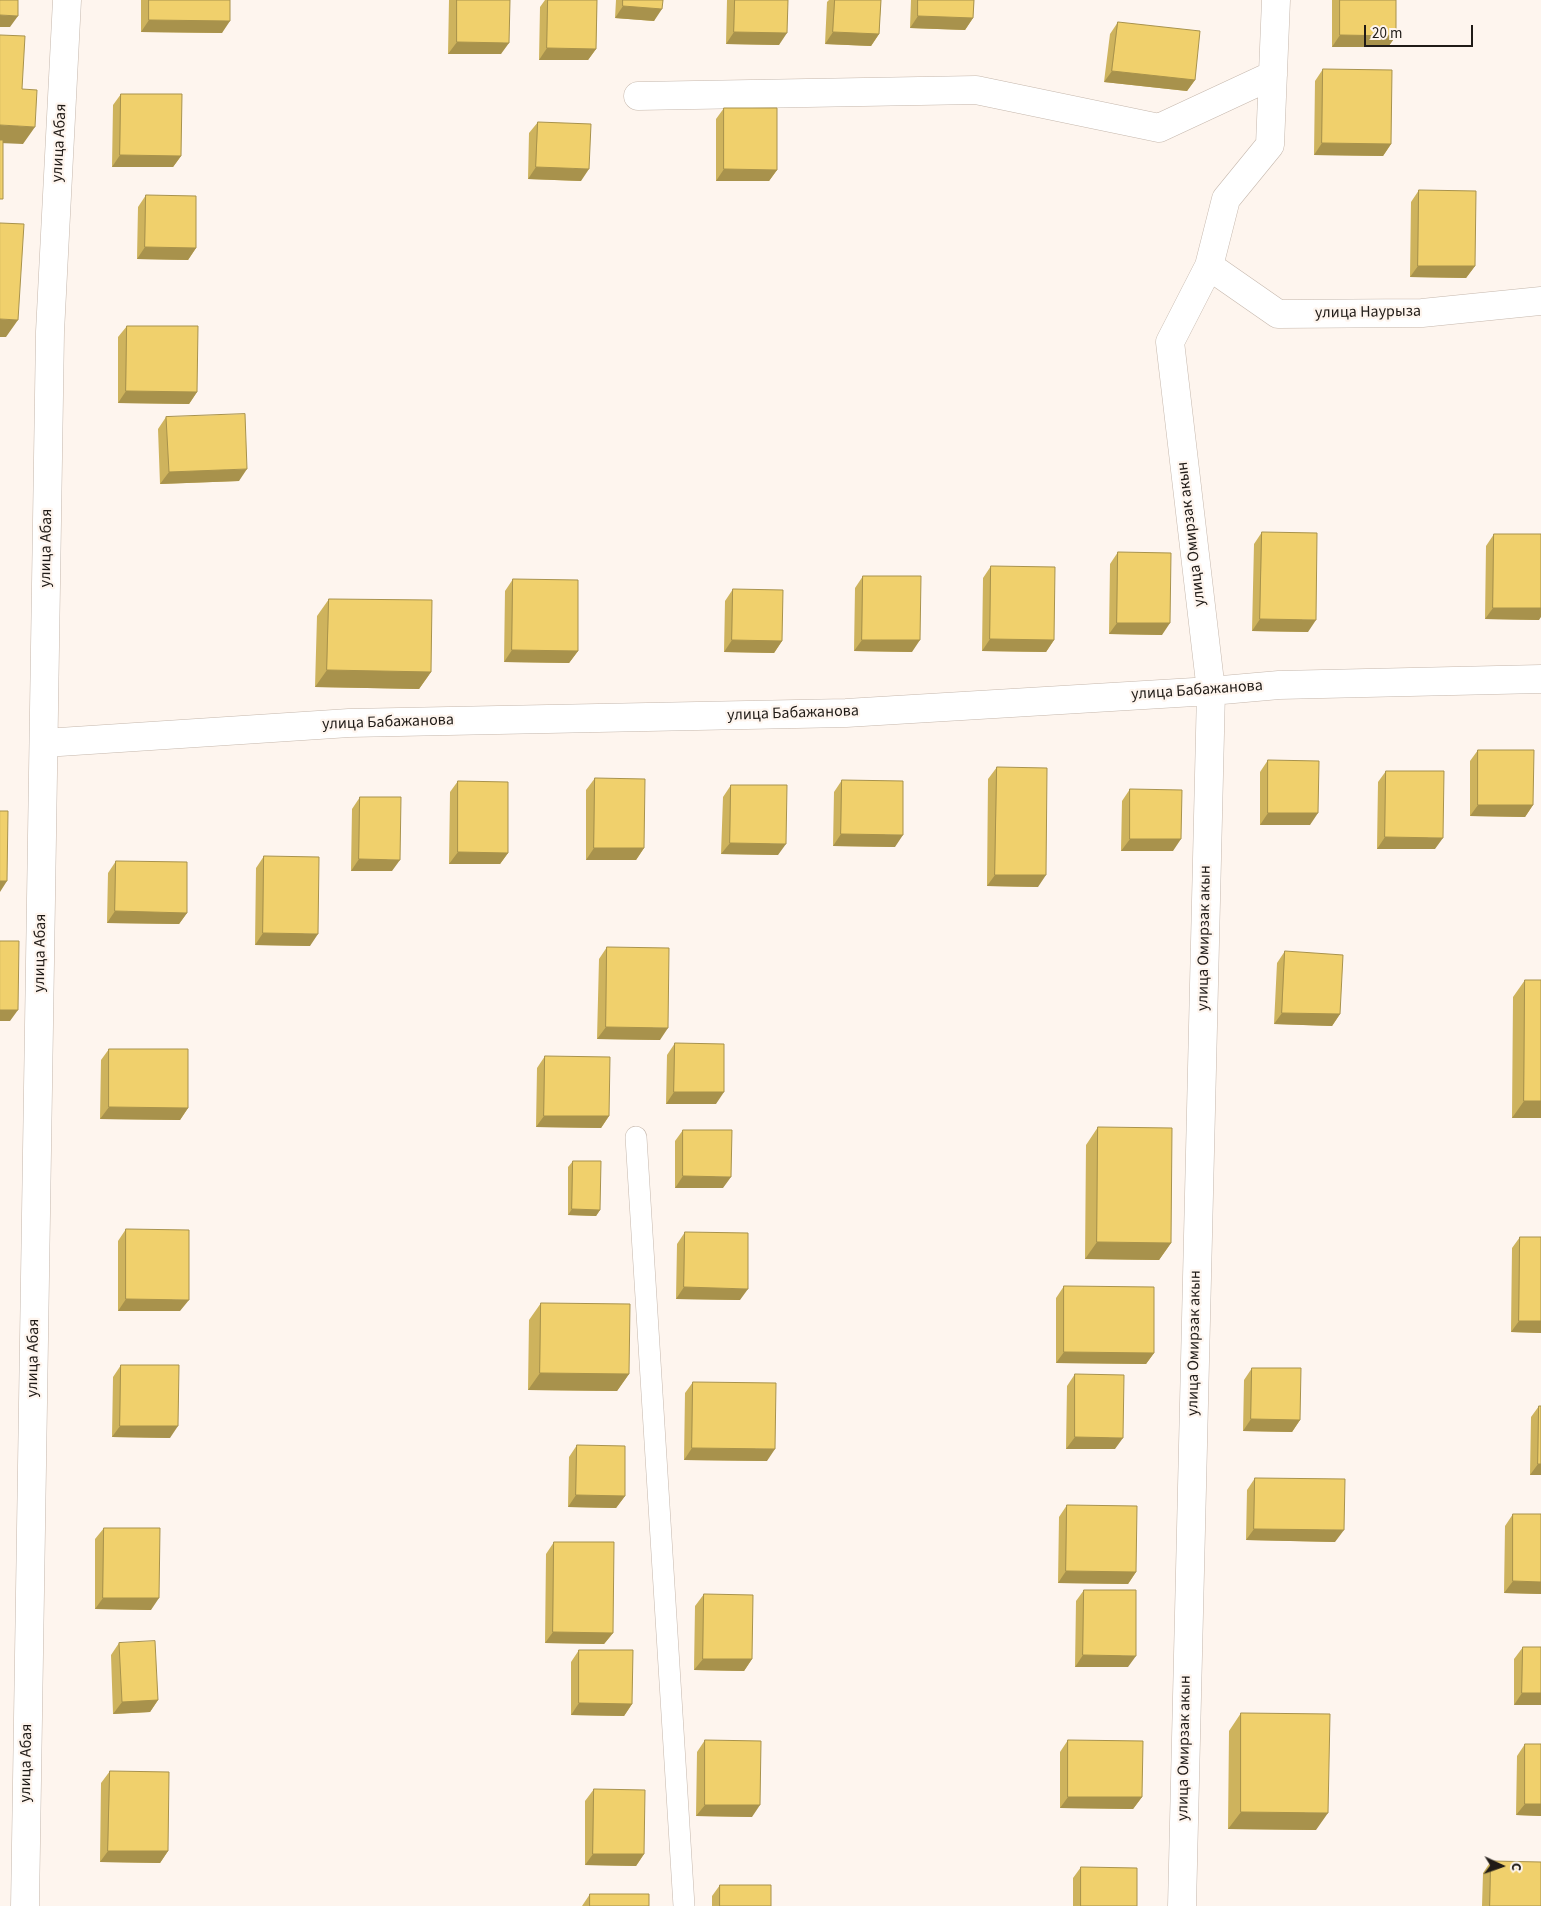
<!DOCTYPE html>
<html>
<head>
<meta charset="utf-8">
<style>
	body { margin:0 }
	#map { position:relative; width:1541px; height:1906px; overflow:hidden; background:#fef5ee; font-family:"Source Sans 3",sans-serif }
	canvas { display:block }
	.north { position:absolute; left:1476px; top:1841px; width:50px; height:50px; -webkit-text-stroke:4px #fef5ee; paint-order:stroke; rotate:93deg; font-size:14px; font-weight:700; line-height:20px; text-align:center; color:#201b17 }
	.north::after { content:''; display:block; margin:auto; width:18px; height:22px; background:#201b17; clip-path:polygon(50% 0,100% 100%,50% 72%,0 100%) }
	.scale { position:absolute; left:1364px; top:25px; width:109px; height:22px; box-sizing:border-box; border:2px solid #201b17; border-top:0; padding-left:6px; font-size:15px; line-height:18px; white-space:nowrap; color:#201b17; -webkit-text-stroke:4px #fef5ee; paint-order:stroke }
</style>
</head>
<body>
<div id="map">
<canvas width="1541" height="1906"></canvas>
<div class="north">С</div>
<div class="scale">20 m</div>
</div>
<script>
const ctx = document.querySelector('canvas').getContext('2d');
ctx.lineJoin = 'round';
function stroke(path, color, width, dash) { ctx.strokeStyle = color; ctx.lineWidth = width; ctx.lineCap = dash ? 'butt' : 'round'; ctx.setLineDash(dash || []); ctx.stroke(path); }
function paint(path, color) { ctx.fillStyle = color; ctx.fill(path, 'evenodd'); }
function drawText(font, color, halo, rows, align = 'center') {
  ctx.font = font + ' "Source Sans 3",sans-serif'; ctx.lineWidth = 4.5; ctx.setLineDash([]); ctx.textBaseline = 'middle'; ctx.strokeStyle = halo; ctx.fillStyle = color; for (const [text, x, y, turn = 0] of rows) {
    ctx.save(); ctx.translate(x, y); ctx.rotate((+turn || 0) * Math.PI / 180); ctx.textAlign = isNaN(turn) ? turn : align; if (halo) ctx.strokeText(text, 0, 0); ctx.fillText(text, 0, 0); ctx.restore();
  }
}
const service = new Path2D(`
	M 636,1137 L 684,1906`);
const minor = new Path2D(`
	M 638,96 L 976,90 L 1159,128 L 1273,75
	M 1209,266 L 1278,314 L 1422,313 L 1541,301
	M 44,743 L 349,723 L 846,713 L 1211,691 L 1279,685 L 1541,679
	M 25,1906 L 50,332 L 67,0
	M 1182,1906 L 1211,691 L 1170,342 L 1209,266 L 1226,199 L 1270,145 L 1276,0`);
const wall = new Path2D(`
	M 141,0 L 230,0 L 222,33 L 141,32 Z
	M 449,0 L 510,0 L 501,54 L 448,54 Z
	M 545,0 L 597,0 L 596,49 L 588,60 L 539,60 L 540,7 Z
	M 616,0 L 663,0 L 654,21 L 615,18 Z
	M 727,0 L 788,0 L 779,45 L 726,44 Z
	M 829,0 L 881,0 L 879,34 L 871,46 L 825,44 L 827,2 Z
	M 911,0 L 974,0 L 973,18 L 965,30 L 910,28 Z
	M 1332,0 L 1396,0 L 1396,36 L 1388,47 L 1332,47 Z
	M 1118,22 L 1195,80 L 1187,91 L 1104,82 L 1110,34 Z
	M 1323,69 L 1391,144 L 1383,156 L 1314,155 L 1315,81 Z
	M 121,94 L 181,156 L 173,167 L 112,167 L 113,105 Z
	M 724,108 L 777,170 L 769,181 L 716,181 L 716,119 Z
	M 538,122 L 581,181 L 528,179 L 529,133 Z
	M 1419,190 L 1475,266 L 1466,278 L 1410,277 L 1411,202 Z
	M 146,195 L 196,248 L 188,260 L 137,259 L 138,207 Z
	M 127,326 L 197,392 L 189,404 L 118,403 L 118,337 Z
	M 166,417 L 239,481 L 160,484 L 158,429 Z
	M 1262,532 L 1308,632 L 1252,631 L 1254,544 Z
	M 1494,534 L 1539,620 L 1485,619 L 1486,546 Z
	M 1118,552 L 1162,635 L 1109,634 L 1110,564 Z
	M 991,566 L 1054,640 L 1046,652 L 982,651 L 983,578 Z
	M 863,576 L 912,652 L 854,651 L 855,588 Z
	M 513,579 L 578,651 L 569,663 L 504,662 L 505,591 Z
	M 733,589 L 782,641 L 774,653 L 724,652 L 725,601 Z
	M 329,599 L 431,672 L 419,689 L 315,687 L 317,616 Z
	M 1478,750 L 1533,805 L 1525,817 L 1470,816 L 1470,761 Z
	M 1268,760 L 1310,825 L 1260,825 L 1260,772 Z
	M 997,767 L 1038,887 L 987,886 L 988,779 Z
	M 1386,771 L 1435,849 L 1377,849 L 1378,782 Z
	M 595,778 L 644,848 L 636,860 L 586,860 L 586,790 Z
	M 842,780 L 895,847 L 833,846 L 834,792 Z
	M 458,781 L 508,853 L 500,864 L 449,864 L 450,792 Z
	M 731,785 L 778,855 L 721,854 L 723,797 Z
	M 1130,789 L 1173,851 L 1121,851 L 1122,801 Z
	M 360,797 L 392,871 L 351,871 L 352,809 Z
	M 264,856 L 310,946 L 255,945 L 256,868 Z
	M 116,861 L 187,913 L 179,924 L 107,923 L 108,873 Z
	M 607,947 L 660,1040 L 597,1039 L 599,959 Z
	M 1285,951 L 1340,1014 L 1332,1026 L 1274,1024 L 1277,963 Z
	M 1525,980 L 1541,1118 L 1512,1118 L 1513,997 Z
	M 675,1043 L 716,1104 L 666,1104 L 667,1055 Z
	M 109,1049 L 188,1108 L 180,1120 L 100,1119 L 101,1060 Z
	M 545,1056 L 609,1116 L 601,1128 L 536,1127 L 537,1068 Z
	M 1098,1127 L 1171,1243 L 1159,1260 L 1085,1259 L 1086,1145 Z
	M 683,1130 L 723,1188 L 675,1188 L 675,1141 Z
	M 573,1161 L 600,1210 L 596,1216 L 568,1215 L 568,1167 Z
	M 126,1229 L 180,1311 L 118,1311 L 118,1241 Z
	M 685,1232 L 740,1300 L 676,1299 L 677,1244 Z
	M 1520,1237 L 1541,1237 L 1541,1333 L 1511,1332 L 1512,1248 Z
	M 1064,1286 L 1154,1353 L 1146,1364 L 1056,1363 L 1056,1298 Z
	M 541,1303 L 629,1374 L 617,1391 L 528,1390 L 529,1320 Z
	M 121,1365 L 170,1438 L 112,1437 L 113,1377 Z
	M 1252,1368 L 1300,1420 L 1292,1432 L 1243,1431 L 1244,1380 Z
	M 1075,1374 L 1115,1449 L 1066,1449 L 1067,1386 Z
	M 693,1382 L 767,1461 L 684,1460 L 685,1393 Z
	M 1539,1406 L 1541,1406 L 1541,1475 L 1530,1475 L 1531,1417 Z
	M 577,1445 L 625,1496 L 616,1508 L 568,1507 L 569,1457 Z
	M 1255,1478 L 1335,1542 L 1246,1540 L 1247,1490 Z
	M 1067,1505 L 1136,1572 L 1128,1584 L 1058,1583 L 1059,1517 Z
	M 1513,1514 L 1541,1514 L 1541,1594 L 1504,1593 L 1505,1526 Z
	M 104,1528 L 151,1610 L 95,1609 L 95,1539 Z
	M 554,1542 L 613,1633 L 604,1644 L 545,1643 L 546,1554 Z
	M 1084,1590 L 1128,1667 L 1075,1667 L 1076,1601 Z
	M 704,1594 L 752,1659 L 744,1671 L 694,1670 L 695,1606 Z
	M 119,1643 L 158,1700 L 150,1712 L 113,1714 L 111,1655 Z
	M 1523,1647 L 1541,1647 L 1541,1705 L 1514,1705 L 1514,1659 Z
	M 579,1650 L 632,1704 L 624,1716 L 571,1715 L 571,1662 Z
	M 1241,1713 L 1316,1830 L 1228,1829 L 1229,1731 Z
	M 705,1740 L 752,1817 L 696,1816 L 697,1752 Z
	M 1068,1740 L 1142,1797 L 1133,1809 L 1060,1808 L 1060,1752 Z
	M 1525,1744 L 1541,1816 L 1516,1815 L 1517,1756 Z
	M 110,1771 L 168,1851 L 160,1863 L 100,1862 L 101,1783 Z
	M 594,1789 L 644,1854 L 636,1866 L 585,1865 L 585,1801 Z
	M 1491,1861 L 1541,1906 L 1482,1906 L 1483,1873 Z
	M 1081,1867 L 1137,1906 L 1073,1906 L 1073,1878 Z
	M 720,1885 L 771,1906 L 712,1906 L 712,1896 Z
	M 590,1894 L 649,1906 L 582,1906 Z`);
const shadedWall = new Path2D(`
	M 623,6 L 662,9 L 654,21 L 615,18 Z
	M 0,15 L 18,16 L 10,27 L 0,27 Z
	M 918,16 L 973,18 L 965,30 L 910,28 Z
	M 149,20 L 230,21 L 222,33 L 141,32 Z
	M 734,32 L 787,33 L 779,45 L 726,44 Z
	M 833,32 L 879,34 L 871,46 L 825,44 Z
	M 1340,35 L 1396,36 L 1388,47 L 1332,47 Z
	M 457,42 L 509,43 L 501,54 L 448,54 Z
	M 547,48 L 596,49 L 588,60 L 539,60 Z
	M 1112,71 L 1195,80 L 1187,91 L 1104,82 Z
	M 0,125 L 35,127 L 23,144 L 0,143 Z
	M 1322,143 L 1391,144 L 1383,156 L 1314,155 Z
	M 120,155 L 181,156 L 173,167 L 112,167 Z
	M 536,167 L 589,169 L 581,181 L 528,179 Z
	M 724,169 L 777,170 L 769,181 L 716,181 Z
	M 145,247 L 196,248 L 188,260 L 137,259 Z
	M 1418,266 L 1475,266 L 1466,278 L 1410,277 Z
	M 0,319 L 18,320 L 6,337 L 0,337 Z
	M 126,391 L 197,392 L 189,404 L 118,403 Z
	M 247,469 L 239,481 L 160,484 L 169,472 Z
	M 1493,608 L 1541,608 L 1541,617 L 1539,620 L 1485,619 Z
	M 1260,619 L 1316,620 L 1308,632 L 1252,631 Z
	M 1117,623 L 1170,623 L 1162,635 L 1109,634 Z
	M 990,639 L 1054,640 L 1046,652 L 982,651 Z
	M 732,640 L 782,641 L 774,653 L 724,652 Z
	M 862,640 L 920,640 L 912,652 L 854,651 Z
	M 512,650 L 578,651 L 569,663 L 504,662 Z
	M 327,670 L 431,672 L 419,689 L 315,687 Z
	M 1478,805 L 1533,805 L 1525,817 L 1470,816 Z
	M 1268,813 L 1318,813 L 1310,825 L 1260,825 Z
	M 841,834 L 903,835 L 895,847 L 833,846 Z
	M 1385,837 L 1443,838 L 1435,849 L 1377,849 Z
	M 1130,839 L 1181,839 L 1173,851 L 1121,851 Z
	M 730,843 L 786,844 L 778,855 L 721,854 Z
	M 594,848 L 644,848 L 636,860 L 586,860 Z
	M 458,852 L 508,853 L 500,864 L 449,864 Z
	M 359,859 L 400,860 L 392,871 L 351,871 Z
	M 995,875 L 1046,875 L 1038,887 L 987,886 Z
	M 0,881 L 7,881 L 0,892 Z
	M 115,911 L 187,913 L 179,924 L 107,923 Z
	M 263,933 L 318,934 L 310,946 L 255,945 Z
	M 0,1010 L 18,1010 L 10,1021 L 0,1021 Z
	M 1282,1013 L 1340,1014 L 1332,1026 L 1274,1024 Z
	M 606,1027 L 668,1028 L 660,1040 L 597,1039 Z
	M 674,1092 L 724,1092 L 716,1104 L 666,1104 Z
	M 1524,1101 L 1541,1101 L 1541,1118 L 1512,1118 Z
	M 109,1107 L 188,1108 L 180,1120 L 100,1119 Z
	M 544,1116 L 609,1116 L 601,1128 L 536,1127 Z
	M 683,1176 L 731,1177 L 723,1188 L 675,1188 Z
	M 572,1209 L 600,1210 L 596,1216 L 568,1215 Z
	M 1097,1242 L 1171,1243 L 1159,1260 L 1085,1259 Z
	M 684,1287 L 748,1289 L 740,1300 L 676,1299 Z
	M 126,1299 L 189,1300 L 180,1311 L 118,1311 Z
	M 1519,1321 L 1541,1321 L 1541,1333 L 1511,1332 Z
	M 1064,1352 L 1154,1353 L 1146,1364 L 1056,1363 Z
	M 540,1373 L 629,1374 L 617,1391 L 528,1390 Z
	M 1251,1419 L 1300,1420 L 1292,1432 L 1243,1431 Z
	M 120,1426 L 178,1426 L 170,1438 L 112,1437 Z
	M 1075,1437 L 1123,1438 L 1115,1449 L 1066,1449 Z
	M 692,1448 L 775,1449 L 767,1461 L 684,1460 Z
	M 1538,1464 L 1541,1464 L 1541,1475 L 1530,1475 Z
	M 576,1495 L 625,1496 L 616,1508 L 568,1507 Z
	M 1254,1529 L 1344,1530 L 1335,1542 L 1246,1540 Z
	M 1066,1571 L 1136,1572 L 1128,1584 L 1058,1583 Z
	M 1513,1581 L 1541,1582 L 1541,1594 L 1504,1593 Z
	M 103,1598 L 159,1598 L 151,1610 L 95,1609 Z
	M 553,1632 L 613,1633 L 604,1644 L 545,1643 Z
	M 1083,1655 L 1136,1656 L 1128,1667 L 1075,1667 Z
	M 703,1659 L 752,1659 L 744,1671 L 694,1670 Z
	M 1522,1693 L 1541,1693 L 1541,1705 L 1514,1705 Z
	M 158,1700 L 150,1712 L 113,1714 L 122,1702 Z
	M 579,1703 L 632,1704 L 624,1716 L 571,1715 Z
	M 1068,1797 L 1142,1797 L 1133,1809 L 1060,1808 Z
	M 1525,1804 L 1541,1804 L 1541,1816 L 1516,1815 Z
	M 705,1805 L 760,1805 L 752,1817 L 696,1816 Z
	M 1241,1812 L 1328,1813 L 1316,1830 L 1228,1829 Z
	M 108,1851 L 168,1851 L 160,1863 L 100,1862 Z
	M 593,1854 L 644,1854 L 636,1866 L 585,1865 Z`);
const building = new Path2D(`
	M 0,0 L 18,0 L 18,16 L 0,15 Z
	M 149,0 L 230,0 L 230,21 L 149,20 Z
	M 457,0 L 510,0 L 509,43 L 457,42 Z
	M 548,0 L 597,0 L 596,49 L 547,48 Z
	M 623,0 L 663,0 L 662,9 L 623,6 Z
	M 735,0 L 788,0 L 787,33 L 734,32 Z
	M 835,0 L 881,0 L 879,34 L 833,32 Z
	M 918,0 L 974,0 L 973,18 L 918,16 Z
	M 1340,0 L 1396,0 L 1396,36 L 1340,35 Z
	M 1118,22 L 1200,31 L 1195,80 L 1112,71 Z
	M 0,35 L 25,36 L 22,89 L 37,90 L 35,127 L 0,125 Z
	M 1323,69 L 1392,70 L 1391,144 L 1322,143 Z
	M 121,94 L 182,94 L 181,156 L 120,155 Z
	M 724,108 L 777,108 L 777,170 L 724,169 Z
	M 538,122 L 591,124 L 589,169 L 536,167 Z
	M 0,140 L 3,140 L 3,199 L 0,199 Z
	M 1419,190 L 1476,191 L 1475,266 L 1418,266 Z
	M 146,195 L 196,196 L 196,248 L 145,247 Z
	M 0,223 L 24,224 L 18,320 L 0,319 Z
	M 127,326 L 198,326 L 197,392 L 126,391 Z
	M 245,414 L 247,469 L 169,472 L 166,417 Z
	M 1262,532 L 1317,533 L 1316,620 L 1260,619 Z
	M 1494,534 L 1541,534 L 1541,608 L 1493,608 Z
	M 1118,552 L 1171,553 L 1170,623 L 1117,623 Z
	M 991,566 L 1055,567 L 1054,640 L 990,639 Z
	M 863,576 L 921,576 L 920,640 L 862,640 Z
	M 513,579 L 578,580 L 578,651 L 512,650 Z
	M 733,589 L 783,590 L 782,641 L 732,640 Z
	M 329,599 L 432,600 L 431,672 L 327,670 Z
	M 1478,750 L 1534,750 L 1533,805 L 1478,805 Z
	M 1268,760 L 1319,761 L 1318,813 L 1268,813 Z
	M 997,767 L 1047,768 L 1046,875 L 995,875 Z
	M 1386,771 L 1444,771 L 1443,838 L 1385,837 Z
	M 595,778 L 645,779 L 644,848 L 594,848 Z
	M 842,780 L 903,781 L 903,835 L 841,834 Z
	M 458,781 L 508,782 L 508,853 L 458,852 Z
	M 731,785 L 787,785 L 786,844 L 730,843 Z
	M 1130,789 L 1182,790 L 1181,839 L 1130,839 Z
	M 360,797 L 401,797 L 400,860 L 359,859 Z
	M 0,811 L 8,811 L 7,881 L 0,881 Z
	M 264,856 L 319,857 L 318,934 L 263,933 Z
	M 116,861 L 187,862 L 187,913 L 115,911 Z
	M 0,941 L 19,941 L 18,1010 L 0,1010 Z
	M 607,947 L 669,948 L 668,1028 L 606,1027 Z
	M 1285,951 L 1343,955 L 1340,1014 L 1282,1013 Z
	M 1525,980 L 1541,980 L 1541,1101 L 1524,1101 Z
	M 675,1043 L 724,1044 L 724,1092 L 674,1092 Z
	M 109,1049 L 188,1049 L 188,1108 L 109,1107 Z
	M 545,1056 L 610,1057 L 609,1116 L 544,1116 Z
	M 1098,1127 L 1172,1128 L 1171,1243 L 1097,1242 Z
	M 683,1130 L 732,1130 L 731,1177 L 683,1176 Z
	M 573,1161 L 601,1161 L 600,1210 L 572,1209 Z
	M 126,1229 L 189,1230 L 189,1300 L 126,1299 Z
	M 685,1232 L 748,1233 L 748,1289 L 684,1287 Z
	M 1520,1237 L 1541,1237 L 1541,1321 L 1519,1321 Z
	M 1064,1286 L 1154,1287 L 1154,1353 L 1064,1352 Z
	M 541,1303 L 630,1304 L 629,1374 L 540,1373 Z
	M 121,1365 L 179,1365 L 178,1426 L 120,1426 Z
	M 1252,1368 L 1301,1368 L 1300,1420 L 1251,1419 Z
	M 1075,1374 L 1124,1375 L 1123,1438 L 1075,1437 Z
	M 693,1382 L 776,1383 L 775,1449 L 692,1448 Z
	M 1539,1406 L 1541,1406 L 1541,1464 L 1538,1464 Z
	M 577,1445 L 625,1446 L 625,1496 L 576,1495 Z
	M 1255,1478 L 1345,1479 L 1344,1530 L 1254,1529 Z
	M 1067,1505 L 1137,1506 L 1136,1572 L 1066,1571 Z
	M 1513,1514 L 1541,1514 L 1541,1582 L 1513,1581 Z
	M 104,1528 L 160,1528 L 159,1598 L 103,1598 Z
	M 554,1542 L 614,1542 L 613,1633 L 553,1632 Z
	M 1084,1590 L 1136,1590 L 1136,1656 L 1083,1655 Z
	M 704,1594 L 753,1595 L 752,1659 L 703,1659 Z
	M 155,1641 L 158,1700 L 122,1702 L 119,1643 Z
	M 1523,1647 L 1541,1647 L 1541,1693 L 1522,1693 Z
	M 579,1650 L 633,1650 L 632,1704 L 579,1703 Z
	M 1241,1713 L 1330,1714 L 1328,1813 L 1241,1812 Z
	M 705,1740 L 761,1741 L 760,1805 L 705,1805 Z
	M 1068,1740 L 1143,1741 L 1142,1797 L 1068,1797 Z
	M 1525,1744 L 1541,1744 L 1541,1804 L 1525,1804 Z
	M 110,1771 L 169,1772 L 168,1851 L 108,1851 Z
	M 594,1789 L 645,1790 L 644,1854 L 593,1854 Z
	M 1491,1861 L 1541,1862 L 1541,1906 L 1490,1906 Z
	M 1081,1867 L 1137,1868 L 1137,1906 L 1081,1906 Z
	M 720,1885 L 771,1885 L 771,1906 L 720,1906 Z
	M 590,1894 L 649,1894 L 649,1906 L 590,1906 Z`);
const streetNames = [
	["улица Абая",60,143,-87],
	["улица Наурыза",1368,313,-1],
	["улица Омирзак акын",1192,534,-97],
	["улица Абая",47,548,-89],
	["улица Бабажанова",1197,691,-4],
	["улица Бабажанова",793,714,-2],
	["улица Бабажанова",388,723,-2],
	["улица Омирзак акын",1205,938,-89],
	["улица Абая",41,953,-89],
	["улица Омирзак акын",1195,1343,-89],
	["улица Абая",34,1358,-89],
	["улица Омирзак акын",1185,1748,-89],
	["улица Абая",27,1763,-89]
];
stroke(service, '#c5b7ac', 22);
stroke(minor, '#c5b7ac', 29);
stroke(service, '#fff', 21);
stroke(minor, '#fff', 28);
paint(wall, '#ceb35d');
paint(shadedWall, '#a8924c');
paint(building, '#f0d06c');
stroke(building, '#a8924c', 1);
drawText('16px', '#201b17', '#fef5ee', streetNames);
</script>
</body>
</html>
